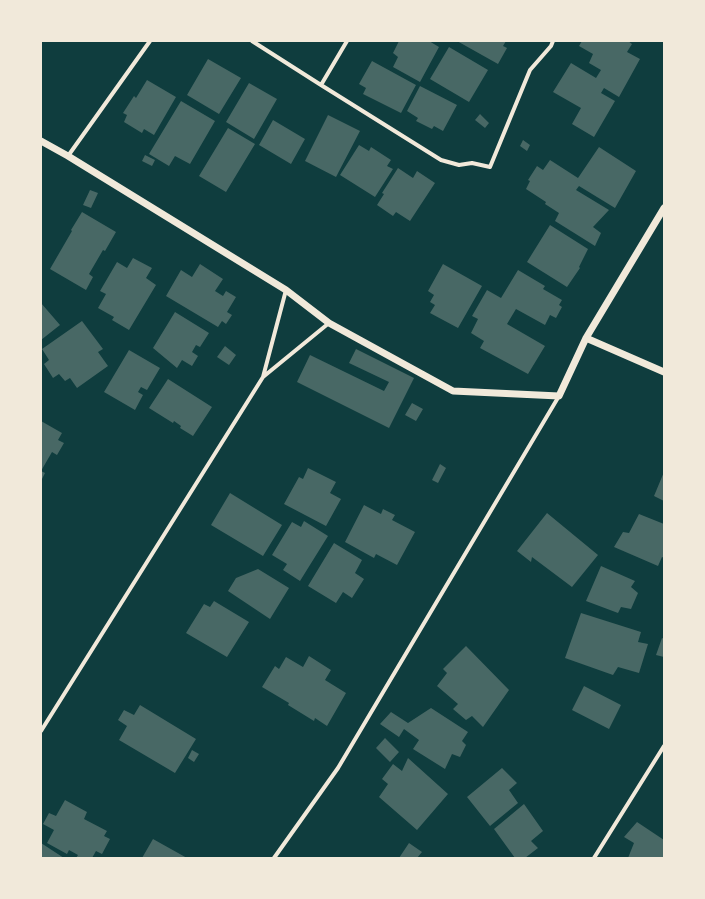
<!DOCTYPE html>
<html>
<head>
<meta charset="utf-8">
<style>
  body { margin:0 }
  #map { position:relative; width:705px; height:899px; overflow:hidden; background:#0f3d3e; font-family:Jost,sans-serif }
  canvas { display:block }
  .frame { position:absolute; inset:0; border:42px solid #f1e9da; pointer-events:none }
</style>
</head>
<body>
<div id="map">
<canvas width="705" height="899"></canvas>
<div class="frame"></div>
</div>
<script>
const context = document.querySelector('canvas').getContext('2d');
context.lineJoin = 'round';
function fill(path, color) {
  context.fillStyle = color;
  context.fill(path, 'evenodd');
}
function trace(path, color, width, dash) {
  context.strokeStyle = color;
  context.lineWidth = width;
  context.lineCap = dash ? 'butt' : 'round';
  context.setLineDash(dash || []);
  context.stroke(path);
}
const building = new Path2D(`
  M 399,41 L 429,41 L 439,47 L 420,82 L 393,67 L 398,57 L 393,53 Z
  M 457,41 L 506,41 L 503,46 L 507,48 L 498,64 Z
  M 582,41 L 628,41 L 632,44 L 627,52 L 640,59 L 619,97 L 604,88 L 601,93 L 615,101 L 594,137 L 572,124 L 581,108 L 553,92 L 571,63 L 596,78 L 601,70 L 589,63 L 593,54 L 579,46 Z
  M 449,47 L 488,70 L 469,102 L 430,79 Z
  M 208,59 L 241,78 L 219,114 L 187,95 Z
  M 372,61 L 416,85 L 401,113 L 363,94 L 366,88 L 359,84 Z
  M 147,80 L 176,97 L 154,135 L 144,129 L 142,133 L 124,122 L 127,115 L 123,113 L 134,96 L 136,98 Z
  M 249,83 L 277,99 L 254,139 L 226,122 Z
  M 420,86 L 457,105 L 443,131 L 434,126 L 432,129 L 416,121 L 418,118 L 407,111 Z
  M 181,101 L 215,121 L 190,164 L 175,156 L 169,166 L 149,154 Z
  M 480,114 L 489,123 L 485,128 L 475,120 Z
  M 328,115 L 360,131 L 336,177 L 305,161 Z
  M 273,120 L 305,139 L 291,164 L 259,145 Z
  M 228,128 L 255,144 L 226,192 L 199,176 Z
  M 523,140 L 530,145 L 527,151 L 520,146 Z
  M 359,145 L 369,151 L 371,147 L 391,160 L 387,166 L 393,169 L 375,197 L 340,175 Z
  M 599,147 L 636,171 L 615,208 L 579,186 L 576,190 L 609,210 L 593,227 L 601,233 L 595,246 L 555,221 L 559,213 L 545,204 L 546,202 L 526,189 L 530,181 L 528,180 L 537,166 L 543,170 L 550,160 L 578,178 Z
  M 145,155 L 155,160 L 152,166 L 142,161 Z
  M 398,168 L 413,178 L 417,171 L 435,183 L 410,221 L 396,212 L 393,216 L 377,205 L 384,194 L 382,193 Z
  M 90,190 L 98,193 L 91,208 L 83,205 Z
  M 82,212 L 116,232 L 105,251 L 103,250 L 89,274 L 93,277 L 86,290 L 50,269 L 72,231 L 71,230 Z
  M 550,225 L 588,249 L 579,267 L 580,268 L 567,287 L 527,262 Z
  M 133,258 L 152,268 L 146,278 L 156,285 L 129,330 L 112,320 L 114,317 L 98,308 L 106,294 L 100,291 L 117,262 L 127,268 Z
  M 200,264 L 223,279 L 215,291 L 223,296 L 226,291 L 236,297 L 227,312 L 232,315 L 226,324 L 222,321 L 218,327 L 166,296 L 181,270 L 192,277 Z
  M 443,264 L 482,286 L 458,328 L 430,313 L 435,305 L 430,302 L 434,295 L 428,291 Z
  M 518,270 L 545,286 L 543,289 L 562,300 L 559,305 L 562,307 L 556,318 L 550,315 L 545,325 L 516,309 L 507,324 L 545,346 L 528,374 L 480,348 L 484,341 L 471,333 L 478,319 L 472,316 L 487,290 L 501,298 Z
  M 41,303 L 60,325 L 41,340 Z
  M 175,312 L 209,333 L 200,347 L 196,345 L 192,352 L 198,356 L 192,366 L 182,360 L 177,368 L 153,348 Z
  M 82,321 L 103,349 L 98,352 L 108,366 L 77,388 L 70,378 L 65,381 L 59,374 L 53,378 L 44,364 L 49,360 L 42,349 Z
  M 225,346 L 236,355 L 229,365 L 217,357 Z
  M 356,349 L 414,378 L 389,428 L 297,382 L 310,355 L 384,391 L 389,382 L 349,363 Z
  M 129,350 L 160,368 L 147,390 L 141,387 L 138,392 L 143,395 L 135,410 L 104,392 Z
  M 168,379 L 212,407 L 193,436 L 180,428 L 181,426 L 174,421 L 173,423 L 149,408 Z
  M 412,403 L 423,409 L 416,421 L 405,415 Z
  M 41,421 L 62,433 L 58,440 L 64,443 L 57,455 L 52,452 L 41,471 L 45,473 L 41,481 Z
  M 440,464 L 446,468 L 438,483 L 432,480 Z
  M 308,468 L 336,482 L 330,493 L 341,499 L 326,526 L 284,504 L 299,477 L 303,479 Z
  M 664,472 L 664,501 L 654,496 Z
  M 230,493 L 282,525 L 263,556 L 211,525 Z
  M 364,505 L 381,514 L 383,509 L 395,515 L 392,520 L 415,532 L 397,565 L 376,554 L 374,558 L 345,542 Z
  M 547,513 L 598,555 L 572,587 L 532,557 L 531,562 L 517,551 Z
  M 639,514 L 664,524 L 664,558 L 662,557 L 658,566 L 614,547 L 623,532 L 629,533 Z
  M 304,521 L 328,536 L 300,581 L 283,570 L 287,564 L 272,555 L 292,522 L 301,527 Z
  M 334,543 L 362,560 L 355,573 L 364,579 L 352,598 L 343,592 L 336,603 L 308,586 Z
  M 601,566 L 635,581 L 631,587 L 638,593 L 631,609 L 621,607 L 618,613 L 586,601 Z
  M 258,569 L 289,588 L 270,619 L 228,591 L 236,578 Z
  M 214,601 L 249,622 L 227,657 L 186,633 L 204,604 L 210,607 Z
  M 581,613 L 641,632 L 638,642 L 648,644 L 639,673 L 618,667 L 613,675 L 565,658 Z
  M 662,638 L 664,639 L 664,657 L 656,655 Z
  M 466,646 L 509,690 L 483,727 L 472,716 L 466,720 L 453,709 L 458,704 L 437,686 L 447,673 L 443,669 Z
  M 309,656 L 331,670 L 325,680 L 346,693 L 327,726 L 315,718 L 314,721 L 288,705 L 289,703 L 262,687 L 275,666 L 279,669 L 286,657 L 303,667 Z
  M 584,686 L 621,705 L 609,729 L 572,710 Z
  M 140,705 L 196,739 L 175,773 L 119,740 L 127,726 L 118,720 L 124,710 L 134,715 Z
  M 431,708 L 468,732 L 462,741 L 466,745 L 460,757 L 452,754 L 445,769 L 413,749 L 419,740 L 404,729 L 399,737 L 380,724 L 391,712 L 408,723 Z
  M 385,738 L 399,752 L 390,762 L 376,748 Z
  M 192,750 L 199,754 L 194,762 L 188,758 Z
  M 408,758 L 448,794 L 417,830 L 379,797 L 388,784 L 382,779 L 393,764 L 402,771 Z
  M 502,768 L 517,783 L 509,790 L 518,803 L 490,826 L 467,797 Z
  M 65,800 L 87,812 L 84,819 L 107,831 L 104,836 L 110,839 L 102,854 L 96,851 L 92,858 L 76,858 L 78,855 L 69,850 L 67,854 L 47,843 L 54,830 L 43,824 L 49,813 L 56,816 Z
  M 524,804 L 543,831 L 531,841 L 538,848 L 525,858 L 515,858 L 494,829 Z
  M 637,822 L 664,840 L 664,858 L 628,858 L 634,843 L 624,837 Z
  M 153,839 L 187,858 L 142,858 Z
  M 41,843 L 64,858 L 41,858 Z
  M 409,843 L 422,852 L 417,858 L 399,858 Z`);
const minor = new Path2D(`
  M 252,41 L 321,85 L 441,160 L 459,165 L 472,163 L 490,167 L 530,70 L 551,46 L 553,41
  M 321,85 L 347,41
  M 68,156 L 150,41
  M 263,377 L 329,323
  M 41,731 L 263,377 L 286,290
  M 274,858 L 338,768 L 559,396
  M 594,858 L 664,746`);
const tertiary = new Path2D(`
  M 41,141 L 68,156 L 286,290 L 329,323 L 453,391 L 559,396 L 586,338 L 664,372
  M 586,338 L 664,208`);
fill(building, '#486865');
trace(minor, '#f1e9da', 4);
trace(tertiary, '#f1e9da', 7);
</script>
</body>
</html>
